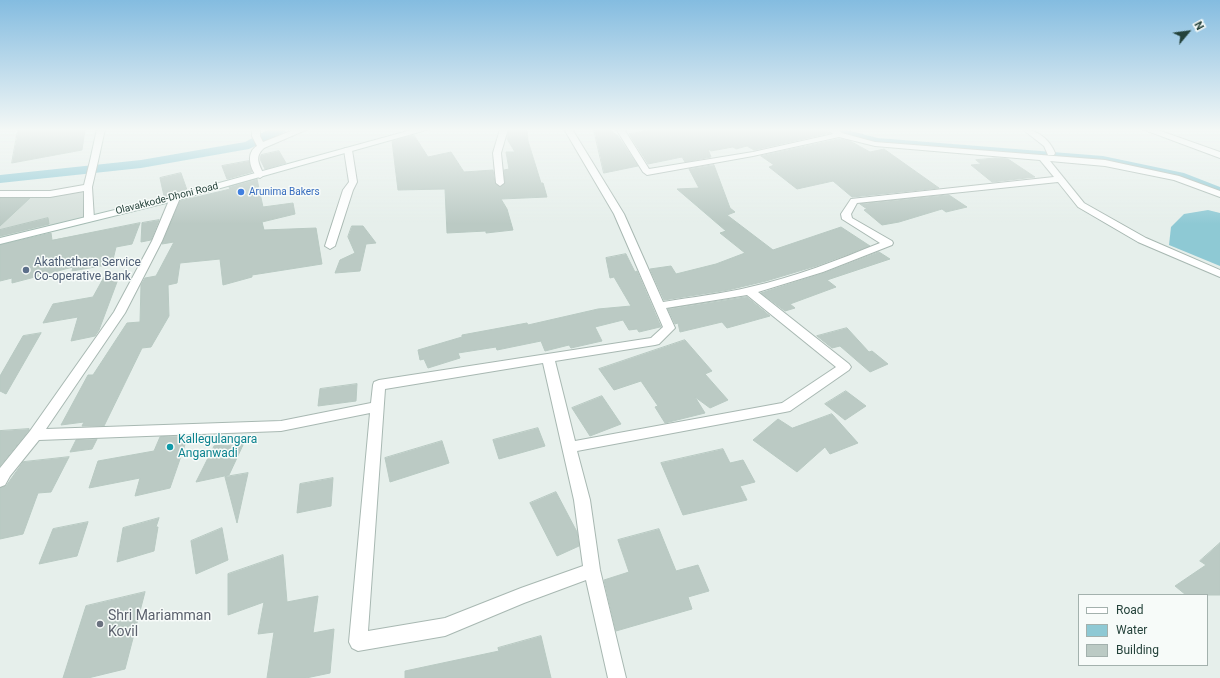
<!DOCTYPE html>
<html>
<head>
<meta charset="utf-8">
<style>
  body { margin:0 }
  #map { position:relative; width:1220px; height:678px; overflow:hidden; background:#e6efeb; font-family:Roboto,sans-serif }
  canvas { display:block }
  .legend { position:absolute; left:1078px; top:594px; width:130px; height:72px; box-sizing:border-box; background:#f7fbf9; border:1px solid #a3b1ad; margin:0; padding:5px 7px; list-style:none; font-size:12px; color:#24423a }
  .legend li { display:flex; align-items:center; gap:8px; height:20px }
  .legend b { width:20px; border:1px solid #a3b1ad }
  .north { position:absolute; left:1168px; top:12px; width:40px; height:40px; -webkit-text-stroke:3px #f7fbf9; paint-order:stroke; rotate:61deg; font-size:11px; font-weight:700; line-height:16px; text-align:center; color:#24423a }
  .north::after { content:''; display:block; margin:auto; width:14px; height:18px; background:#24423a; clip-path:polygon(50% 0,100% 100%,50% 72%,0 100%) }
</style>
</head>
<body>
<div id="map">
<canvas width="1220" height="678"></canvas>
<ul class="legend">
<li><b style="height:5px;background:#fff"></b>Road</li>
<li><b style="height:11px;background:#8ec9d4"></b>Water</li>
<li><b style="height:11px;background:#bbcac4"></b>Building</li>
</ul>
<div class="north">N</div>
</div>
<script>
const context = document.querySelector('canvas').getContext('2d');
context.lineJoin = 'round';
function fill(path, color) {
  context.fillStyle = color;
  context.fill(path, 'evenodd');
}
function trace(path, color, width, dash) {
  context.strokeStyle = color;
  context.lineWidth = width;
  context.lineCap = dash ? 'butt' : 'round';
  context.setLineDash(dash || []);
  context.stroke(path);
}
function drawText(font, color, halo, rows, align = 'center') {
  context.font = font + ' Roboto,sans-serif';
  context.lineWidth = 3;
  context.setLineDash([]);
  context.textBaseline = 'middle';
  context.strokeStyle = halo;
  context.fillStyle = color;
  for (const [text, x, y, turn = 0] of rows) {
    context.save();
    context.translate(x, y);
    context.rotate((+turn || 0) * Math.PI / 180);
    context.textAlign = isNaN(turn) ? turn : align;
    if (halo) context.strokeText(text, 0, 0);
    context.fillText(text, 0, 0);
    context.restore();
  }
}
const built = new Path2D(`
  M 88,187 L 89,219 L 0,241 L 0,194 L 35,194 Z`);
const water = new Path2D(`
  M 1208,210 L 1220,213 L 1220,266 L 1169,245 L 1171,227 L 1184,214 Z`);
const canal = new Path2D(`
  M 269,129 L 286,129 L 285,132 L 249,149 L 141,168 L 0,183 L 0,175 L 141,160 L 245,142 Z
  M 831,129 L 843,129 L 878,138 L 1103,156 L 1184,173 L 1220,187 L 1220,197 L 1175,179 L 1103,164 L 878,146 L 835,137 L 830,131 Z`);
const building = new Path2D(`
  M 18,130 L 85,130 L 82,150 L 12,163 Z
  M 509,130 L 527,130 L 528,141 L 541,183 L 543,183 L 547,197 L 501,199 L 507,209 L 513,230 L 486,233 L 486,231 L 447,233 L 445,189 L 398,190 L 392,141 L 414,135 L 428,157 L 451,152 L 464,172 L 493,170 L 495,183 L 501,187 L 505,183 L 504,170 L 509,169 L 506,152 L 515,152 L 507,139 Z
  M 594,130 L 610,130 L 618,136 L 638,166 L 604,173 Z
  M 653,130 L 826,130 L 830,133 L 754,150 L 747,146 L 736,149 L 733,147 L 711,151 L 708,149 L 711,157 L 685,162 L 682,157 L 648,164 L 629,134 Z
  M 839,139 L 850,141 L 870,152 L 884,149 L 939,188 L 852,197 L 833,181 L 797,189 L 769,167 L 774,165 L 761,156 Z
  M 279,151 L 286,163 L 265,169 L 260,159 L 261,155 Z
  M 996,158 L 1008,159 L 1035,177 L 992,182 L 971,165 L 981,164 L 976,160 Z
  M 249,161 L 252,172 L 227,179 L 222,166 Z
  M 714,165 L 730,208 L 735,212 L 727,215 L 773,250 L 841,227 L 870,246 L 816,266 L 766,281 L 728,290 L 664,300 L 650,269 L 671,266 L 676,274 L 716,264 L 745,253 L 720,233 L 726,231 L 677,189 L 699,188 L 689,169 Z
  M 181,173 L 187,190 L 164,196 L 160,178 Z
  M 257,179 L 263,207 L 293,203 L 295,214 L 262,222 L 264,230 L 316,228 L 322,264 L 252,275 L 252,277 L 223,285 L 220,259 L 180,263 L 177,283 L 168,285 L 169,316 L 151,347 L 142,348 L 104,426 L 82,426 L 84,422 L 61,425 L 88,375 L 93,375 L 127,323 L 140,322 L 141,285 L 145,278 L 156,276 L 174,242 L 162,244 L 180,201 L 222,191 L 230,189 L 229,187 Z
  M 949,195 L 967,207 L 946,212 L 942,209 L 899,222 L 882,225 L 864,210 L 867,209 L 860,204 Z
  M 0,198 L 30,198 L 0,226 Z
  M 48,218 L 49,224 L 0,236 L 0,230 Z
  M 159,220 L 151,240 L 141,242 L 142,223 Z
  M 140,223 L 132,244 L 116,247 L 112,264 L 72,271 L 73,267 L 12,283 L 12,278 L 0,281 L 0,245 L 51,233 L 52,240 Z
  M 352,226 L 363,226 L 376,243 L 366,244 L 360,271 L 335,273 L 340,260 L 355,253 L 348,237 Z
  M 879,252 L 890,259 L 827,280 L 836,287 L 790,304 L 795,308 L 785,311 L 761,293 L 824,273 Z
  M 626,254 L 635,272 L 637,271 L 661,327 L 660,327 L 639,332 L 637,329 L 629,330 L 623,320 L 595,327 L 602,341 L 571,348 L 569,345 L 545,351 L 541,341 L 497,350 L 496,347 L 458,353 L 460,358 L 428,368 L 424,359 L 420,360 L 418,350 L 462,337 L 462,335 L 527,323 L 528,325 L 598,309 L 631,306 L 614,277 L 610,278 L 606,258 Z
  M 120,274 L 99,330 L 95,336 L 71,341 L 78,317 L 43,323 L 53,304 L 93,297 L 104,277 Z
  M 747,297 L 770,316 L 727,328 L 722,322 L 680,332 L 678,323 L 675,324 L 668,309 Z
  M 847,328 L 869,352 L 872,351 L 888,364 L 870,372 L 840,346 L 832,348 L 817,336 Z
  M 41,333 L 6,394 L 0,391 L 0,376 L 23,336 Z
  M 685,340 L 712,371 L 705,374 L 728,400 L 710,408 L 695,397 L 705,413 L 665,423 L 655,407 L 658,406 L 641,381 L 614,390 L 599,369 Z
  M 357,384 L 356,401 L 318,406 L 320,389 Z
  M 846,391 L 866,406 L 845,420 L 825,404 Z
  M 602,396 L 621,424 L 590,436 L 572,408 Z
  M 832,414 L 858,443 L 830,454 L 825,447 L 797,472 L 753,440 L 778,419 L 792,428 Z
  M 538,428 L 545,446 L 499,459 L 493,440 Z
  M 29,429 L 29,430 L 0,466 L 0,431 Z
  M 188,436 L 170,488 L 135,496 L 140,478 L 89,488 L 98,461 L 154,451 L 160,437 Z
  M 97,439 L 92,449 L 70,452 L 76,440 Z
  M 442,441 L 449,463 L 390,482 L 385,458 Z
  M 243,445 L 229,475 L 196,482 L 214,446 Z
  M 723,449 L 730,463 L 743,460 L 755,482 L 740,486 L 747,500 L 683,515 L 661,463 Z
  M 69,457 L 51,492 L 38,493 L 23,534 L 0,539 L 0,488 L 6,486 L 23,462 Z
  M 248,473 L 237,523 L 225,477 Z
  M 333,478 L 331,506 L 297,513 L 300,484 Z
  M 556,492 L 577,532 L 579,546 L 557,556 L 530,503 Z
  M 159,518 L 156,527 L 158,527 L 154,551 L 117,562 L 123,528 Z
  M 88,522 L 77,556 L 39,564 L 53,529 Z
  M 222,528 L 228,560 L 196,574 L 191,541 Z
  M 659,529 L 676,571 L 698,565 L 709,591 L 688,597 L 692,609 L 616,631 L 604,580 L 629,572 L 618,540 Z
  M 1220,543 L 1220,595 L 1186,595 L 1175,586 L 1206,565 L 1200,561 Z
  M 283,555 L 287,602 L 318,596 L 313,633 L 334,629 L 330,673 L 306,678 L 267,678 L 274,632 L 258,634 L 264,602 L 228,615 L 228,574 Z
  M 145,592 L 125,669 L 88,678 L 63,678 L 86,606 Z
  M 541,636 L 551,678 L 405,678 L 405,671 L 499,651 L 498,648 Z`);
const street = new Path2D(`
  M 252,129 L 260,129 L 260,136 L 263,142 L 296,129 L 308,129 L 264,148 C 254,157 259,164 264,175 L 260,178 C 252,175 247,158 252,151 C 252,150 256,146 257,146 L 252,136 Z
  M 500,129 L 508,129 L 501,153 L 504,183 L 500,186 L 496,183 L 493,153 Z
  M 564,129 L 572,129 L 624,214 L 663,302 C 692,297 722,294 750,287 C 795,277 838,260 880,243 L 842,219 L 841,214 L 851,199 L 1054,177 L 1040,160 L 875,146 L 839,137 L 753,156 L 647,175 L 643,172 L 616,129 L 624,129 L 649,169 L 753,152 L 833,134 L 827,129 L 837,129 L 842,133 L 875,142 L 1105,160 L 1179,176 L 1220,191 L 1220,197 L 1174,180 L 1105,166 L 1050,161 L 1084,203 L 1146,238 L 1220,270 L 1220,277 L 1138,242 L 1078,207 L 1058,182 L 857,203 L 851,214 L 852,218 L 892,241 L 893,243 L 892,245 L 823,272 L 758,292 L 849,364 L 851,367 L 849,370 L 790,411 L 785,412 L 577,451 L 590,500 L 600,570 L 626,678 L 608,678 L 586,580 L 524,603 L 445,636 L 358,651 L 352,648 L 349,642 L 370,413 L 281,431 L 39,440 L 10,476 L 5,485 L 0,487 L 0,468 L 30,431 L 114,312 L 152,241 L 170,198 L 175,195 L 180,198 L 162,241 L 125,313 L 46,429 L 281,421 L 371,403 L 373,385 L 374,382 L 379,380 L 651,338 L 663,327 L 614,214 ZM 747,295 L 836,367 L 782,403 L 575,441 L 555,361 L 655,345 L 659,344 L 675,328 L 666,308 ZM 543,363 L 574,500 L 583,566 L 521,588 L 445,618 L 368,631 L 385,389 Z
  M 1022,129 C 1037,129 1050,140 1055,153 L 1054,155 L 1048,155 L 1044,146 Z
  M 1142,129 L 1155,129 L 1220,152 L 1220,158 Z
  M 345,148 L 348,148 L 352,150 L 357,182 L 353,190 L 335,246 L 330,249 L 325,246 L 343,190 L 349,182 L 344,150 Z
  M 94,158 L 98,161 L 92,187 L 94,219 L 92,221 L 86,221 L 84,219 L 84,191 L 50,197 L 0,197 L 0,191 L 50,191 L 84,185 L 90,161 Z`);
const secondary = new Path2D(`
  M 97,129 L 105,129 L 98,161 L 94,164 L 90,161 Z
  M 415,129 L 430,129 L 178,200 L 0,244 L 0,238 L 172,196 Z`);
const markers = [
  [241,192,4,"#3f7fe0"],
  [26,270,4,"#5c6f8a"],
  [170,447,4,"#0f9aa8"],
  [100,624,4,"#6b7280"]
];
const farShopnames = [
  ["Arunima Bakers",249,192]
];
const farStreetnames = [
  ["Olavakkode-Dhoni Road",167,199,-14]
];
const serviceNames = [
  ["Akathethara Service",34,263],
  ["Co-operative Bank",34,277]
];
const cultureNames = [
  ["Kallegulangara",178,440],
  ["Anganwadi",178,454]
];
const nearWorshipnames = [
  ["Shri Mariamman",108,616],
  ["Kovil",108,632]
];
fill(built, '#d4dfda');
fill(water, '#8ec9d4');
fill(canal, '#8ec9d4');
fill(building, '#bbcac4');
trace(building, '#b8c9c2', 1);
trace(street, '#a8b8b2', 2);
trace(secondary, '#a4bbb3', 2);
fill(street, '#fff');
fill(secondary, '#fff');
const sky = context.createLinearGradient(0, 0, 0, 224);
sky.addColorStop(0, '#84bce0');
sky.addColorStop(0.58, '#f4f8f6');
sky.addColorStop(1, '#f4f8f600');
context.fillStyle = sky;
context.fillRect(0, 0, 1220, 224);
for (const [x, y, r, color] of markers) {
  const dot = new Path2D();
  dot.arc(x, y, r, 0, 2 * Math.PI);
  context.fillStyle = color;
  context.fill(dot);
  trace(dot, '#f7fbf9', 1.5);
}
drawText('10px', '#366cbe', '#f7fbf9', farShopnames, 'left');
drawText('10px', '#24423a', '#f7fbf9', farStreetnames);
drawText('12px', '#4e5e75', '#f7fbf9', serviceNames, 'left');
drawText('12px', '#0d838f', '#f7fbf9', cultureNames, 'left');
drawText('14px', '#5b616d', '#f7fbf9', nearWorshipnames, 'left');
</script>
</body>
</html>
